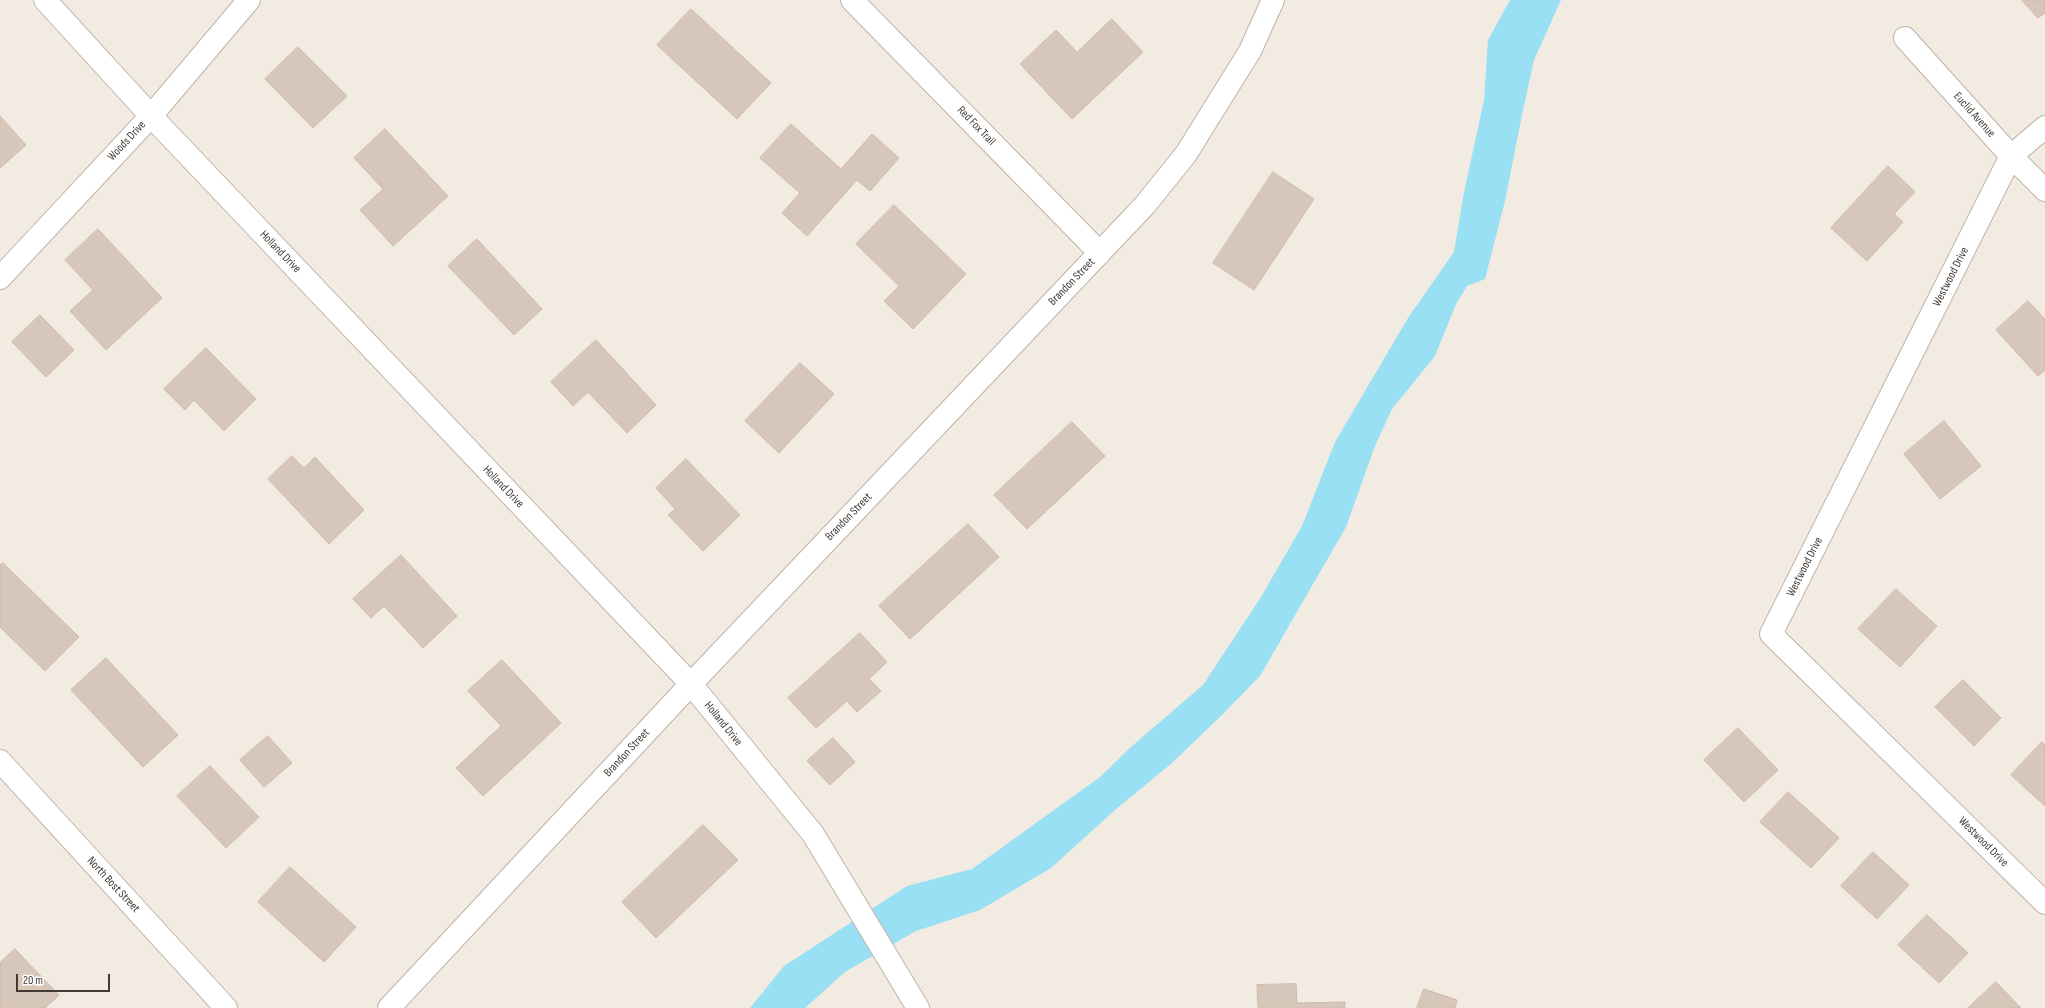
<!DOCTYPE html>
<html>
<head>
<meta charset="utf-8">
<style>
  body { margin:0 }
  #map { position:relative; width:2045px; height:1008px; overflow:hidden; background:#f2ebe2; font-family:"Sofia Sans Condensed",sans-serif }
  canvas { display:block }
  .scale { position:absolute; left:16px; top:974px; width:94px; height:18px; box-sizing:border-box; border:2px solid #443a33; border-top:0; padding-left:5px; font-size:12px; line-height:14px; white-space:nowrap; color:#443a33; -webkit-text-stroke:3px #fff; paint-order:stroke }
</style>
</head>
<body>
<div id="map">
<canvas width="2045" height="1008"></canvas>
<div class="scale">20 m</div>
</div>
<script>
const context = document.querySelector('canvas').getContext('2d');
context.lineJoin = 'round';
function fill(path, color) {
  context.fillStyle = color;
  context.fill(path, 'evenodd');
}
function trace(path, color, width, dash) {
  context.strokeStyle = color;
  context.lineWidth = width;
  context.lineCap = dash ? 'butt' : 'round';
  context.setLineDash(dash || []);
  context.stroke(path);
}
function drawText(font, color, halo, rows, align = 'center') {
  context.font = font + ' "Sofia Sans Condensed",sans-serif';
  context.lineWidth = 4;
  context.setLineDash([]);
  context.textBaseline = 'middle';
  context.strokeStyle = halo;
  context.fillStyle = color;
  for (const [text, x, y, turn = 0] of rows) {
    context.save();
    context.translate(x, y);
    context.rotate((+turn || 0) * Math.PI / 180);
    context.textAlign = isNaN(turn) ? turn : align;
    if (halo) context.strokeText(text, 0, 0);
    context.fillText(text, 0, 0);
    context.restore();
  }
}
const water = new Path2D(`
  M 1510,0 L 1561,0 L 1534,60 L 1522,115 L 1505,201 L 1485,279 L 1467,286 L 1456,304 L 1435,356 L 1392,409 L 1375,446 L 1346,527 L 1260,676 L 1223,714 L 1172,763 L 1115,810 L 1051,868 L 980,910 L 916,931 L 845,972 L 805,1008 L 750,1008 L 784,966 L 907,886 L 972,869 L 1100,777 L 1132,746 L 1203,685 L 1261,597 L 1302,526 L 1335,442 L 1408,318 L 1454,252 L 1463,197 L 1484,100 L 1488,40 Z`);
const building = new Path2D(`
  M 2022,0 L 2045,0 L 2045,13 L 2038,18 Z
  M 691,9 L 771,83 L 737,119 L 657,45 Z
  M 1112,19 L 1143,52 L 1072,119 L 1020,64 L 1056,30 L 1077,52 Z
  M 298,47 L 347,96 L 313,128 L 265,79 Z
  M 0,116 L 26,145 L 0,168 Z
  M 791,124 L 841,169 L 872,134 L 899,158 L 870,191 L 857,180 L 807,236 L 782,213 L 800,193 L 760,158 Z
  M 385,129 L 448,196 L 393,246 L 360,210 L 383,189 L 354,158 Z
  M 1888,166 L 1915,192 L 1894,214 L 1903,222 L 1867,261 L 1831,228 Z
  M 1273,172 L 1314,199 L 1254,290 L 1213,263 Z
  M 894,205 L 966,274 L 913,329 L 884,301 L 899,286 L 856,244 Z
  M 98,229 L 162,298 L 106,350 L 70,311 L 93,290 L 65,260 Z
  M 477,239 L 542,309 L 514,335 L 448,266 Z
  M 2028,301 L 2045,319 L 2045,370 L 2038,376 L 1996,330 Z
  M 40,315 L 74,350 L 46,377 L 12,342 Z
  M 596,340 L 656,405 L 627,433 L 588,392 L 573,406 L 551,382 Z
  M 206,348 L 256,399 L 224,431 L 194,400 L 185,410 L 164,389 Z
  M 800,363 L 834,394 L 779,453 L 745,421 Z
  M 1944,421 L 1981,466 L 1940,499 L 1904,454 Z
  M 1072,422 L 1105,456 L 1027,529 L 994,495 Z
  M 292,456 L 304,468 L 315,457 L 364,510 L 329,544 L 268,479 Z
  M 686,459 L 740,515 L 703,551 L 668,515 L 675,509 L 656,488 Z
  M 968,524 L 999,557 L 910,639 L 879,606 Z
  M 401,555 L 457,616 L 423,648 L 384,606 L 371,618 L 353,599 Z
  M 3,563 L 79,637 L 45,671 L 0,627 L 0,565 Z
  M 1896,589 L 1937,626 L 1900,667 L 1858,629 Z
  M 860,633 L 887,662 L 869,679 L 881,691 L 857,712 L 847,701 L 816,728 L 788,698 Z
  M 106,658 L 178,735 L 143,767 L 71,690 Z
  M 502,660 L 561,723 L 483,796 L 456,768 L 501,726 L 468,691 Z
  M 1963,680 L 2001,718 L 1974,746 L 1935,707 Z
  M 1738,728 L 1778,770 L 1744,802 L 1704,760 Z
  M 268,736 L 292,763 L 264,787 L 240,760 Z
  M 833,738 L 855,762 L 830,785 L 807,761 Z
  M 2042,742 L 2045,745 L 2045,806 L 2011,775 Z
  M 210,766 L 259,817 L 226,848 L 177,796 Z
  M 1788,792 L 1839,838 L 1811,868 L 1760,822 Z
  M 703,825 L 738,860 L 656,938 L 622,902 Z
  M 1873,852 L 1909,885 L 1877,919 L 1841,886 Z
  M 290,867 L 356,927 L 324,962 L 258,902 Z
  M 1927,915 L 1968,953 L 1939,983 L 1898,945 Z
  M 15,949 L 59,995 L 45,1008 L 0,1008 L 0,963 Z
  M 1996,982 L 2021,1008 L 1968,1008 Z
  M 1296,984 L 1297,1003 L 1345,1002 L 1345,1008 L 1258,1008 L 1257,985 Z
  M 1424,989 L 1457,1000 L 1455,1008 L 1417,1008 Z`);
const minor = new Path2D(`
  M 45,0 L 151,116 L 691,684 L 813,834 L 918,1008
  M 852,0 L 1100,253
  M 1905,38 L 2011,156 L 2045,190
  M 2045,127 L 2011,156 L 1771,634 L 2045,903
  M 0,761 L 226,1008
  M 389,1008 L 691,684 L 1145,205 L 1186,154 L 1250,51 L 1273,0`);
const tertiary = new Path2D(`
  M 0,278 L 151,116 L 249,0`);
const streetNames = [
  ["Euclid Avenue",1974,115,48],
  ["Red Fox Trail",976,126,46],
  ["Woods Drive",127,141,-47],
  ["Holland Drive",280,252,46],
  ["Westwood Drive",1951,277,-63],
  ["Brandon Street",1072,282,-46],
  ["Holland Drive",503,487,46],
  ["Brandon Street",849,517,-46],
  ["Westwood Drive",1805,567,-63],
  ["Holland Drive",723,724,51],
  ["Brandon Street",627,753,-47],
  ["Westwood Drive",1983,842,45],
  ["North Bost Street",113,885,47]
];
fill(water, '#9ae0f4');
fill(building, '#d7c7ba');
trace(building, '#cfbaaa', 1);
trace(minor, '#c1b3a8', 24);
trace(tertiary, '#c1b3a8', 24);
trace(minor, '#fff', 22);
trace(tertiary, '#fff', 22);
drawText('12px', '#443a33', '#fff', streetNames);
</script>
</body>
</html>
